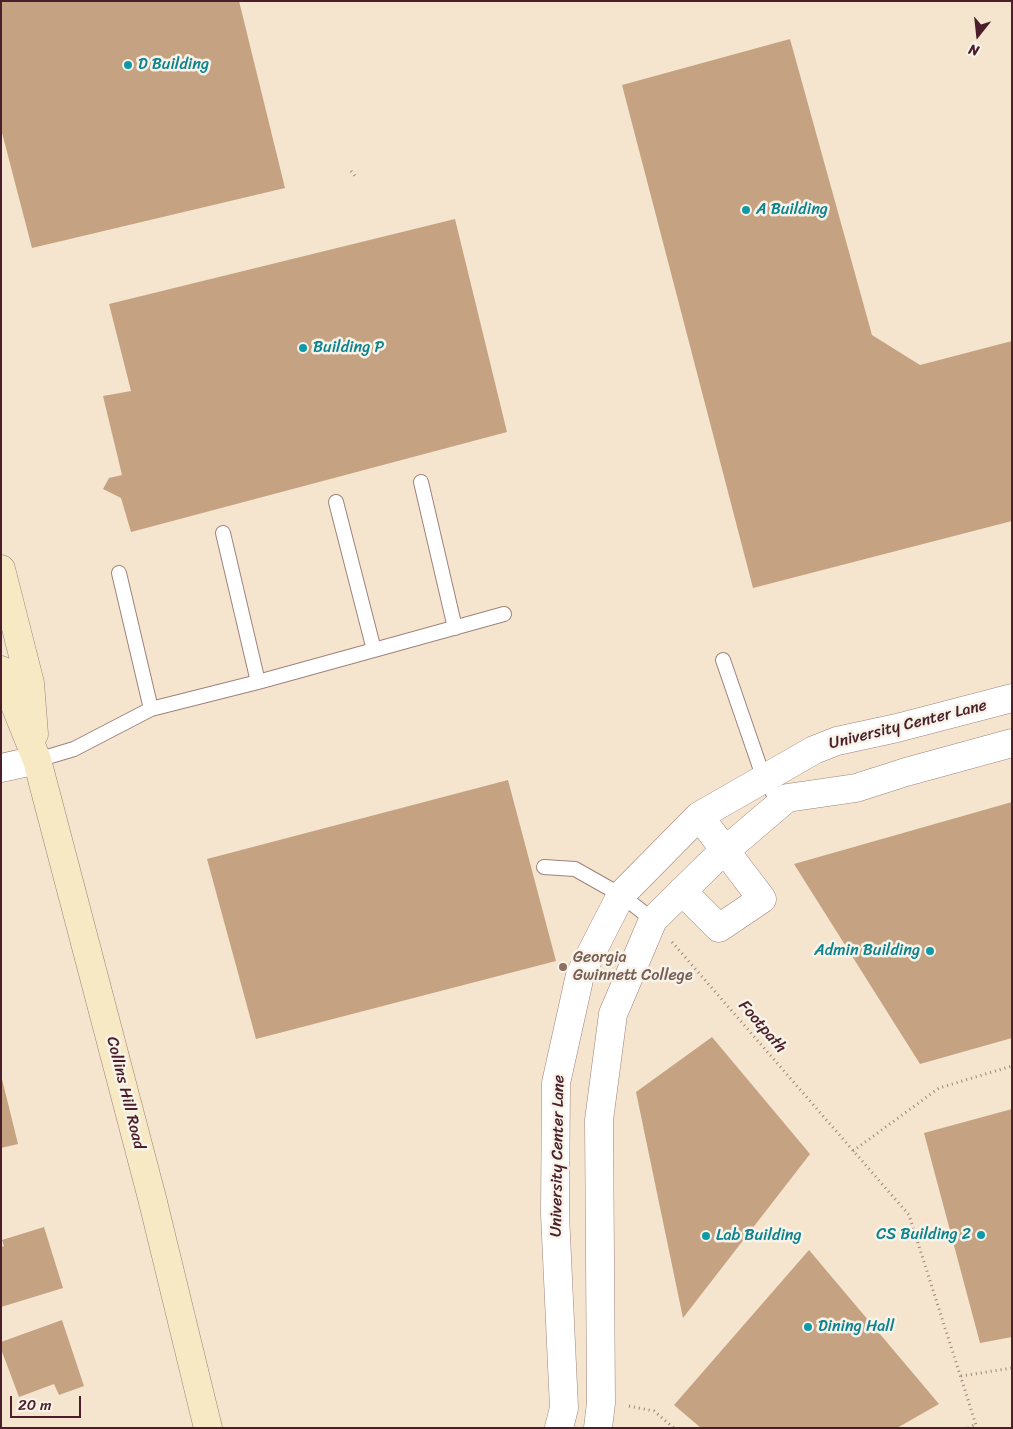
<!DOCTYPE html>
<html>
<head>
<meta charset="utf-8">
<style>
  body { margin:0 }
  #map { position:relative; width:1013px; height:1429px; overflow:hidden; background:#f5e5ce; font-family:Sriracha,sans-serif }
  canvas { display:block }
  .frame { position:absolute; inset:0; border:2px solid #4a1f2b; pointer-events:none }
  .north { position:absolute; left:953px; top:10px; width:50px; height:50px; -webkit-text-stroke:4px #f7f3e8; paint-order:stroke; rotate:196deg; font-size:14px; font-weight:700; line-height:20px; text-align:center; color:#4a1f2b }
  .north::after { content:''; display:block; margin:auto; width:18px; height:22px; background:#4a1f2b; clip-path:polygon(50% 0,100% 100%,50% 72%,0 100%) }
  .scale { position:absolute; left:10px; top:1396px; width:71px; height:22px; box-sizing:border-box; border:2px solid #4a1f2b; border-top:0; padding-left:6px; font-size:15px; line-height:18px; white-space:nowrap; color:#4a1f2b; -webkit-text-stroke:4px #f7f3e8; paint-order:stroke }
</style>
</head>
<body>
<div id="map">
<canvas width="1013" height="1429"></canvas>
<div class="frame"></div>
<div class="north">N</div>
<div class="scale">20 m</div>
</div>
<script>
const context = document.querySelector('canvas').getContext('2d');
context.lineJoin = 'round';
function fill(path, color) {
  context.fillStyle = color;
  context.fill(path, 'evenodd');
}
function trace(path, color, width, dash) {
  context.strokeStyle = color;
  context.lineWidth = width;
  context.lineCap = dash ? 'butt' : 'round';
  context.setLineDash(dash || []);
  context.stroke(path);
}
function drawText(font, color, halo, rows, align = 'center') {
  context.font = font + ' Sriracha,sans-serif';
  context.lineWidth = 5;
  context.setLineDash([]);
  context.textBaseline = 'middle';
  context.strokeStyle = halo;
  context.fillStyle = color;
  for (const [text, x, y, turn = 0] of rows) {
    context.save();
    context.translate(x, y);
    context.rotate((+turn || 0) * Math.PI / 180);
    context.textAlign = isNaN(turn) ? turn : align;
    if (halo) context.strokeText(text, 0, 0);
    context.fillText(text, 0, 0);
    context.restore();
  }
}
const building = new Path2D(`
  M 1,1 L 239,1 L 285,188 L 32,248 L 1,129 Z
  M 790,39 L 872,335 L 920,365 L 1012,341 L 1012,521 L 753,588 L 622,85 Z
  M 455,219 L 507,432 L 131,532 L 121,498 L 103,489 L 109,478 L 122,475 L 103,396 L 131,391 L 109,304 Z
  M 508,780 L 556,961 L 256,1039 L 207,859 Z
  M 1012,802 L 1012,1038 L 920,1064 L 794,864 Z
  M 712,1037 L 810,1154 L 683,1318 L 636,1092 Z
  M 1,1075 L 18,1144 L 1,1148 Z
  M 1012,1109 L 1012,1337 L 980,1343 L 924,1133 Z
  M 44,1227 L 63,1288 L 1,1307 L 1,1247 L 4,1246 L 2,1240 Z
  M 809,1250 L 939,1404 L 897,1428 L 701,1428 L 674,1405 Z
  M 62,1320 L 84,1386 L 59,1395 L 54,1384 L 19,1397 L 1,1349 L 1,1342 Z`);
const path = new Path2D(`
  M 351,171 L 355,176
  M 672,942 L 909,1215 L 977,1428
  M 853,1151 L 939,1088 L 1012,1066
  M 961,1376 L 1012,1368
  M 629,1406 L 654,1411 L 674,1428
  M 968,1428 L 976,1424`);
const lane = new Path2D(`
  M 421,482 L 455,628
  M 374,650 L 504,614
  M 723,660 L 764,779 L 780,804
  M 258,682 L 374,650 L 336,502
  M 151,709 L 258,682 L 223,533
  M 37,760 L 74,749 L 151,709 L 119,573
  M 544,867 L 575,869 L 621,895 L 653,920`);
const street = new Path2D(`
  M 1,768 L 37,760
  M 682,891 L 719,928 L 762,899 L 699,816
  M 559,1428 L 564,1408 L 555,1214 L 556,1083 L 580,975 L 621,895 L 699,816 L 814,750 L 837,741 L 897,728 L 1012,698
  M 598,1428 L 601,1403 L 599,1120 L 613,1014 L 653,920 L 713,861 L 787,798 L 856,788 L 906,772 L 1012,743`);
const secondary = new Path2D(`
  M 1,569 L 30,683 L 34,734
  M 1,670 L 37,760 L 152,1198 L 208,1428`);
const markers = [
  [128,65,5,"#0f9aa8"],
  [746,210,5,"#0f9aa8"],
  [303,348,5,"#0f9aa8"],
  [930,951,5,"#0f9aa8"],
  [563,967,5,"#8d6e63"],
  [981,1235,5,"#0f9aa8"],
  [706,1236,5,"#0f9aa8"],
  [808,1327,5,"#0f9aa8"]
];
const cultureNames = [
  ["D Building",138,65],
  ["A Building",756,210],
  ["Building P",313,348],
  ["Admin Building",920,951,"right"],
  ["CS Building 2",971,1235,"right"],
  ["Lab Building",716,1236],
  ["Dining Hall",818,1327]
];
const streetNames = [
  ["University Center Lane",908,725,-14],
  ["Footpath",762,1027,49],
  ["Collins Hill Road",125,1093,76],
  ["University Center Lane",558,1156,-89]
];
const educationNames = [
  ["Georgia",573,958],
  ["Gwinnett College",573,976]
];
fill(building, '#c5a382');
trace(lane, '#a0827c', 16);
trace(street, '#a0827c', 29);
trace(secondary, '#a0827c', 29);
trace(path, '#a0827c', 3, [1, 4]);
trace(lane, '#fff', 14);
trace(street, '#fff', 28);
trace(secondary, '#f7e9c3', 28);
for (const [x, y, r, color] of markers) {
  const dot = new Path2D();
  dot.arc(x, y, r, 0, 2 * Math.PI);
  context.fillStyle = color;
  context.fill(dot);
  trace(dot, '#f7f3e8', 2);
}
drawText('16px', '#0d838f', '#f7f3e8', cultureNames, 'left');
drawText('16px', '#4a1f2b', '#f7f3e8', streetNames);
drawText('16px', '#785e54', '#f7f3e8', educationNames, 'left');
</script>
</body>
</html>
